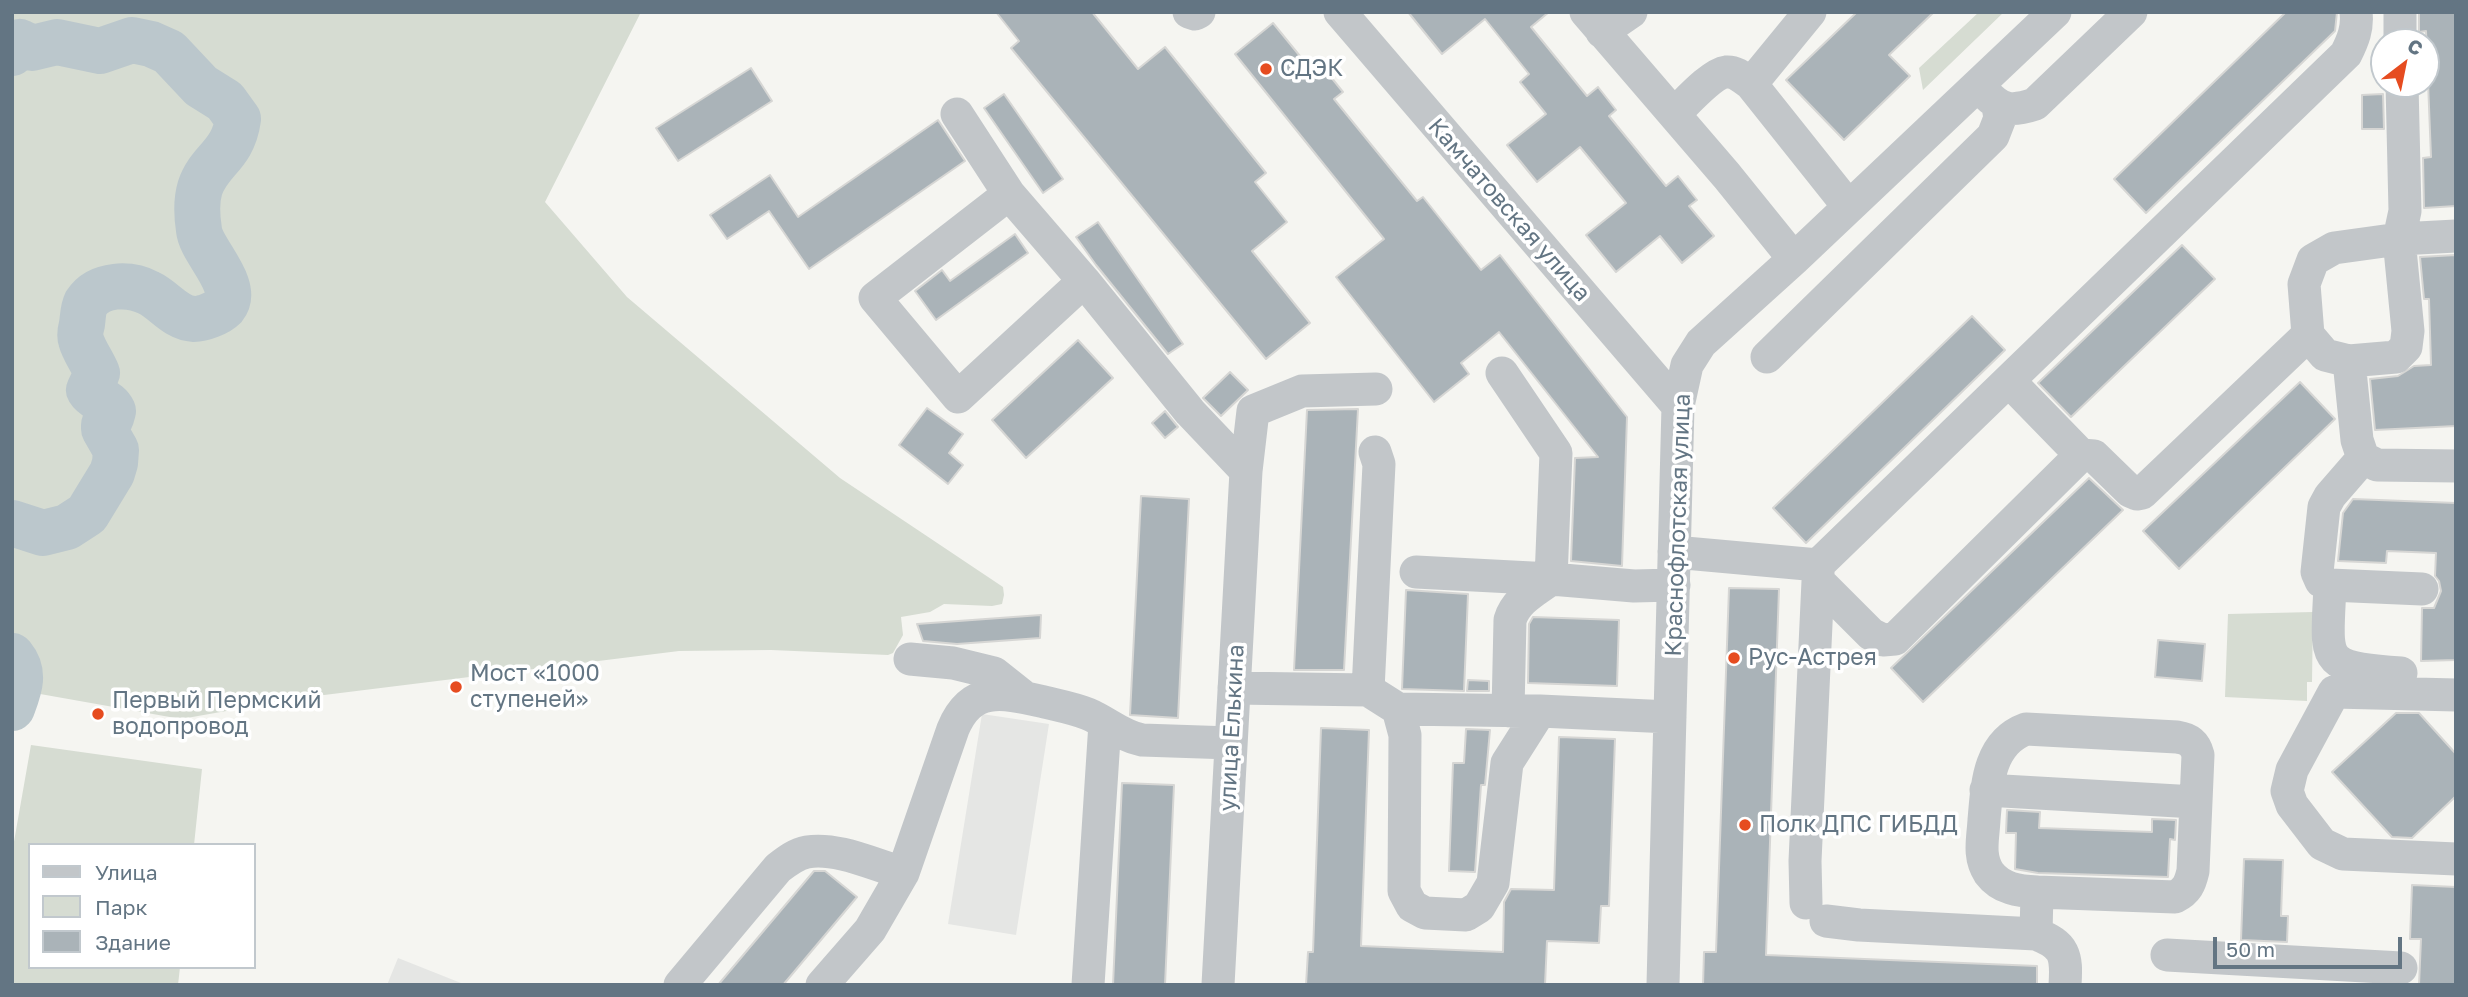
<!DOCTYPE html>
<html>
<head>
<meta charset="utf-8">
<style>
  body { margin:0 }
  #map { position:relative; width:2468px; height:997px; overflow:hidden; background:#f5f5f1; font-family:"Golos Text",sans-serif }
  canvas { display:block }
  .frame { position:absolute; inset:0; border:14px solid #637583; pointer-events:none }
  .legend { position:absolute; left:28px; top:843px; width:228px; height:126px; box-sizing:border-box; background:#fff; border:2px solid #c1c8cd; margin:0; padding:9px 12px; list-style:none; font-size:21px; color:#637583 }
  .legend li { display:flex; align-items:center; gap:14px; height:35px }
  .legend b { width:35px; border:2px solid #c1c8cd }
  .north { position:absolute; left:2370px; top:28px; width:70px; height:70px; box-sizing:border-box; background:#fff; border:2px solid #c1c8cd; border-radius:50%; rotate:32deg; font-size:19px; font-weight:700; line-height:28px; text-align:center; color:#637583 }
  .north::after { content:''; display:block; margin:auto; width:24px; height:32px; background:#e64c20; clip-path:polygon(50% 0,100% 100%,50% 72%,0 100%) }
  .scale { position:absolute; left:2213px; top:937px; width:189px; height:32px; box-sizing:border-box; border:4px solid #637583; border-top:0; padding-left:9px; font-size:21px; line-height:24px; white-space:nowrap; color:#637583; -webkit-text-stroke:5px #fff; paint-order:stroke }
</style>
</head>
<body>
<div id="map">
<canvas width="2468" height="997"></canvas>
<div class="frame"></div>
<ul class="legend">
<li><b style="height:9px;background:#c2c6c9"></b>Улица</li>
<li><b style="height:19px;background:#d6dcd2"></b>Парк</li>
<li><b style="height:19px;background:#aab3b8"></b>Здание</li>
</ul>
<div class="north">С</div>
<div class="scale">50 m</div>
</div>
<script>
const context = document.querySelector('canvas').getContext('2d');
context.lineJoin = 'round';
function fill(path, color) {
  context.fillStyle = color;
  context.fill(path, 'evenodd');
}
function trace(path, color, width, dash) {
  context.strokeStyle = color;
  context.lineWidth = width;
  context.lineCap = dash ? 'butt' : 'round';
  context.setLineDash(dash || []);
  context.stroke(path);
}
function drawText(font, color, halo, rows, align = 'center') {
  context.font = font + ' "Golos Text",sans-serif';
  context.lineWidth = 7;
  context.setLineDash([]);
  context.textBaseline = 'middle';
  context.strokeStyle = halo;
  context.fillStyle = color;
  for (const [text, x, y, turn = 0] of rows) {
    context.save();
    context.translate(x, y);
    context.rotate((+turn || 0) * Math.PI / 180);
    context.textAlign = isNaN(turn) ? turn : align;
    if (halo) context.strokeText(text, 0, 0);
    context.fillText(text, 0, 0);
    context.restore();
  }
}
const built = new Path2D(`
  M 982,714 L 1049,724 L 1016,935 L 948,924 Z
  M 398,958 L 466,985 L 387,985 Z`);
const green = new Path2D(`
  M 12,12 L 641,12 L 545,202 L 627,297 L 840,478 L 1003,587 L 1004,595 L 1002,604 L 992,606 L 944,604 L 930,612 L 901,617 L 903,635 L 893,653 L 888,655 L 771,650 L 679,651 L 300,698 L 181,719 L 12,689 Z
  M 1979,12 L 2004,12 L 1923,90 L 1919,68 Z
  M 2313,612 L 2312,682 L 2307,682 L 2307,701 L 2225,697 L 2228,614 Z
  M 31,745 L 202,769 L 194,845 L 30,845 L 30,967 L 180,967 L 178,985 L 12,985 L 12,853 Z`);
const river = new Path2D(`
  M 12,53 L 14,45 L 20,42 L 32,48 L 57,42 L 100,51 L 132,40 L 151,44 L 169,52 L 201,86 L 225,101 L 238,119 C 233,156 209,160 200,188 C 196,201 197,217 199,230 C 201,251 241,286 224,307 C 218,313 203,319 194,319 C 175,318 164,300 149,293 C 130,283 99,283 86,303 C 83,309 83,317 82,324 C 81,328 79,335 81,340 C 84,351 92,361 97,373 L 89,390 C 95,400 108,400 113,411 L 111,418 L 104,425 L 104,429 L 116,450 L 115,463 L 112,473 L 87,514 L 67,527 L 43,533 L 12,523
  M 12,656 C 26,673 19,689 12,708`);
const building = new Path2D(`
  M 996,12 L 1092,12 L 1138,69 L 1165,47 L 1266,173 L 1255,182 L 1287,222 L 1252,251 L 1310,323 L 1266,359 L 1011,48 L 1019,41 Z
  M 1408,12 L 1549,12 L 1531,27 L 1587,96 L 1598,87 L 1616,110 L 1609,116 L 1666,186 L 1678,176 L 1697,200 L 1689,206 L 1714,236 L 1682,263 L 1660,236 L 1616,272 L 1586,235 L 1626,203 L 1580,147 L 1537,182 L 1507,145 L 1546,114 L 1520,82 L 1529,74 L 1485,19 L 1442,54 Z
  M 1857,12 L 1934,12 L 1889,55 L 1910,76 L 1844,140 L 1786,80 Z
  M 2286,12 L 2337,12 L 2335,31 L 2146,213 L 2114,179 Z
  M 2419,12 L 2456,12 L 2456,206 L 2424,208 L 2423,158 L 2431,157 L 2426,31 L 2419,32 Z
  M 1273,23 L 1317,77 L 1326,71 L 1343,92 L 1334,99 L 1417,201 L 1423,197 L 1481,270 L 1500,255 L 1627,417 L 1622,566 L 1571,561 L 1575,458 L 1598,457 L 1499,332 L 1461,363 L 1469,374 L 1434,402 L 1336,277 L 1384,239 L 1235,54 Z
  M 751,68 L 772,101 L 678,161 L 656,128 Z
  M 1004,94 L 1063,179 L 1043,193 L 984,108 Z
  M 2383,94 L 2384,129 L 2362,129 L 2362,95 Z
  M 938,120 L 965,161 L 809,269 L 769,211 L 727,239 L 710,215 L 770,175 L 798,217 Z
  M 1098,222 L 1183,344 L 1168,354 L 1096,265 L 1076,237 Z
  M 1015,234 L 1028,253 L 936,320 L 915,291 L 942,270 L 950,281 Z
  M 2182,245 L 2215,279 L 2071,417 L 2038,383 Z
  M 2456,255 L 2456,426 L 2375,430 L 2370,379 L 2398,376 L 2414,366 L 2431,365 L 2429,299 L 2424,299 L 2420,257 Z
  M 1972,316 L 2005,350 L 1806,543 L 1773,508 Z
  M 1078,340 L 1113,378 L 1026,458 L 992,420 Z
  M 1230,372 L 1248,390 L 1221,416 L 1203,398 Z
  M 2300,382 L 2335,419 L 2179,569 L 2143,531 Z
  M 927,408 L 963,434 L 949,453 L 963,465 L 948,484 L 899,445 Z
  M 1358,409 L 1344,670 L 1294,670 L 1307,410 Z
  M 1165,411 L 1178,427 L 1165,438 L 1152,423 Z
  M 2089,478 L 2123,510 L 1923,702 L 1891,668 Z
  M 1141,496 L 1189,499 L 1178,718 L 1130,715 Z
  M 2353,499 L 2456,503 L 2456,660 L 2421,661 L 2422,608 L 2434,608 L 2441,591 L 2439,581 L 2435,576 L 2436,553 L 2387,551 L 2386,563 L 2338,561 L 2343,513 Z
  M 1729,588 L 1779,589 L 1766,955 L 2037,966 L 2037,985 L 1703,985 L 1704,952 L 1716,952 Z
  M 1406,590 L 1468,594 L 1464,691 L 1402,689 Z
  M 1041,615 L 1040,638 L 957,644 L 923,641 L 917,624 Z
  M 1533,617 L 1619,620 L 1617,686 L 1528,683 L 1529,624 Z
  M 2158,640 L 2205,644 L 2202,681 L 2155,677 Z
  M 1468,680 L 1489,681 L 1489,691 L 1467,691 Z
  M 2396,713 L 2419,713 L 2456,754 L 2456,796 L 2412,838 L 2392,837 L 2332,772 Z
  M 1321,728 L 1369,730 L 1361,946 L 1503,952 L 1504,902 L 1511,889 L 1554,890 L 1559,737 L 1615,739 L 1609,906 L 1601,906 L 1599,943 L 1547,941 L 1545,985 L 1306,985 L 1308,952 L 1313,952 Z
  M 1466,729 L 1490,730 L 1485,785 L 1481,785 L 1475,872 L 1449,871 L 1453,763 L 1464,763 Z
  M 1122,783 L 1174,785 L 1165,985 L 1113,985 Z
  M 2007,810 L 2040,812 L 2039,828 L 2152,832 L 2152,819 L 2176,820 L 2175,840 L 2170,839 L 2168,877 L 2038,873 L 2015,869 L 2016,833 L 2006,833 Z
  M 2244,859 L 2283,860 L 2281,916 L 2288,916 L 2287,942 L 2241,940 Z
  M 814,871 L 825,871 L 857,897 L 783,985 L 718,985 Z
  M 2412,885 L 2456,887 L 2456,985 L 2419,985 L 2421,939 L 2410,939 Z`);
const minor = new Path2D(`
  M 1189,12 L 1195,14 L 1199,12
  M 1340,12 L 1678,406
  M 1586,12 L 1727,176 L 1794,259
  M 1810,12 L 1751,84 L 1849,207
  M 2400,12 L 2400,42
  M 1602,32 L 1631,12
  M 1984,92 C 2002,111 2011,112 2035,104 L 2131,12
  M 957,114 L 1009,194 L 1084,281 L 1190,412 L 1246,471
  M 1674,114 C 1685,104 1711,74 1726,72 C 1736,71 1744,79 1751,84
  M 1009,194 L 875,298 L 958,397 L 1084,281
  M 2456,236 L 2399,239 L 2408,331 L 2406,347 L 2396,357 L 2349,361 L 2357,440 L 2363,458 L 2377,465 L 2456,466
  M 2308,335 L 2304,284 L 2313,260 L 2334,248 L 2399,239 L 2405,211 L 2402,84
  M 1767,357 L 1993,136 L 2000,118 L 1998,106
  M 1502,373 L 1556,453 L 1551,579 L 1634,586 L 1674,585
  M 2009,381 L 2081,455 L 2094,456 L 2130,491 L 2137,494 L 2142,493 L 2308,335 L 2325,355 L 2349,361
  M 2363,458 L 2330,496 L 2324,507 L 2317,572 L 2321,581 L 2330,585 L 2422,589
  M 1674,552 L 1818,565 L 2346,54 C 2353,40 2358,28 2356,12
  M 1818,565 L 1818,581 L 1871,634 L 1883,640 L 1895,639 L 2081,455
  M 1416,572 L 1551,579
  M 2330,585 C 2327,661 2318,668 2401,673
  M 910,659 L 953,663 L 994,673 L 1023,696
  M 1234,688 L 1368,690 L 1398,709 L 1540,711 L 1670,717
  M 1368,690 L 1379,464 L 1375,452
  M 2456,695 L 2334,692 L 2292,770 L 2287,791 L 2292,805 L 2322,844 L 2343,854 L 2456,859
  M 1398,709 L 1405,735 L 1404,891 L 1412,906 L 1425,913 L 1466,915 L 1479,907 L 1493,883 L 1507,763 L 1540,711
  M 1508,711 L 1510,620 C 1516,600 1535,591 1551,579
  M 1986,790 L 2195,802
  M 1806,903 L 1805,861 L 1818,581
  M 1826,921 L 1859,925 L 2036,934 C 2065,945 2067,955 2065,985
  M 2036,934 L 2037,892 L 2175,897 C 2187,891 2190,884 2193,871 L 2198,755 C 2195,743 2189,739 2177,737 L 2026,729 C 1988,743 1987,786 1984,820 C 1983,839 1978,856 1989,873 C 2001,889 2019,891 2037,892
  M 2167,955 L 2401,968
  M 680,985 L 778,868 C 787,861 796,854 807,852 C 838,847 874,865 903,873
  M 822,985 L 870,930 L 903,873 L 953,729 C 971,686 1001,692 1040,701 C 1056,705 1073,708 1088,714 C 1107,722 1121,736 1142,740 L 1231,743
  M 1088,985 L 1105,723
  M 1218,985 L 1246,471 L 1253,411 L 1302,391 L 1376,389
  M 1663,985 L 1678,406 L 1687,365 L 1701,343 L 1794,259 L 2055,12`);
const markers = [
  [1266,69,7,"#e64c20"],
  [1734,658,7,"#e64c20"],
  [456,687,7,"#e64c20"],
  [98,714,7,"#e64c20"],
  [1745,825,7,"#e64c20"]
];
const poiNames = [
  ["СДЭК",1280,69],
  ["Рус-Астрея",1748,658],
  ["Мост «1000",470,674],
  ["ступеней»",470,700],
  ["Первый Пермский",112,701],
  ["водопровод",112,727],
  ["Полк ДПС ГИБДД",1759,825]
];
const streetNames = [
  ["Камчатовская улица",1509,210,49],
  ["Краснофлотская улица",1678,525,-88],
  ["улица Елькина",1232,728,-87]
];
fill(built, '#e5e6e4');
fill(green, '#d6dcd2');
trace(river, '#bbc7cc', 46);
fill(building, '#aab3b8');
trace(building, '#d6d6d4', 2);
trace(minor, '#c2c6c9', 33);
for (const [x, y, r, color] of markers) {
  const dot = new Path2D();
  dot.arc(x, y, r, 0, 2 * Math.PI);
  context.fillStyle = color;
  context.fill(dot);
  trace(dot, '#fff', 2.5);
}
drawText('23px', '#637583', '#fff', poiNames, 'left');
drawText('23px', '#637583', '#fff', streetNames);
</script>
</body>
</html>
